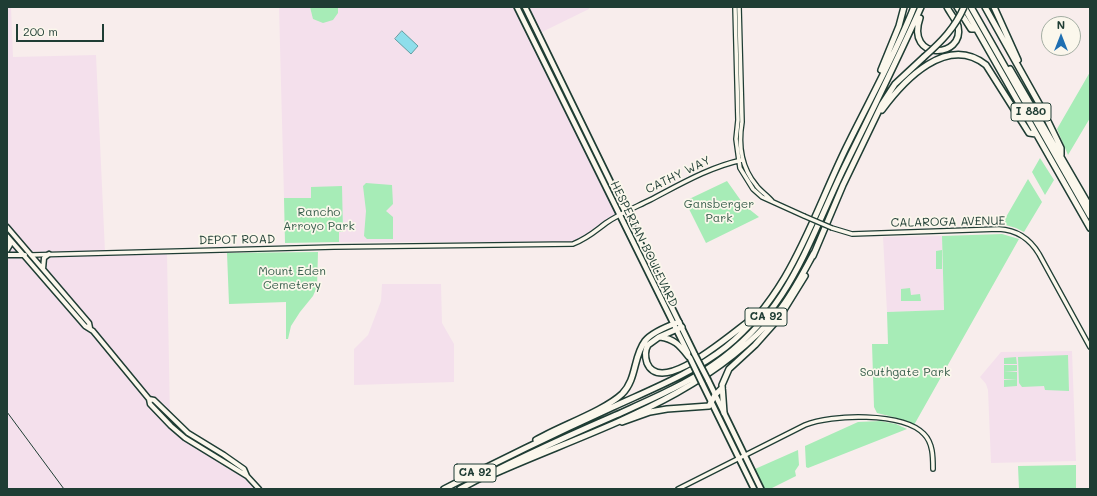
<!DOCTYPE html>
<html>
<head>
<meta charset="utf-8">
<style>
  body { margin:0 }
  #map { position:relative; width:1097px; height:496px; overflow:hidden; background:#f8edec; font-family:Mali,sans-serif }
  canvas { display:block }
  .frame { position:absolute; inset:0; border:8px solid #1f3d34; pointer-events:none }
  .north { position:absolute; left:1041px; top:16px; width:40px; height:40px; box-sizing:border-box; background:#fbf7ec; border:1px solid #a3ada2; border-radius:50%; rotate:0deg; font-size:11px; font-weight:700; line-height:16px; text-align:center; color:#1f3d34 }
  .north::after { content:''; display:block; margin:auto; width:14px; height:18px; background:#1f6fb2; clip-path:polygon(50% 0,100% 100%,50% 72%,0 100%) }
  .scale { position:absolute; left:16px; top:24px; width:88px; height:18px; box-sizing:border-box; border:2px solid #1f3d34; border-top:0; padding-left:5px; font-size:12px; line-height:14px; white-space:nowrap; color:#1f3d34; -webkit-text-stroke:3px #fbf7ec; paint-order:stroke }
</style>
</head>
<body>
<div id="map">
<canvas width="1097" height="496"></canvas>
<div class="frame"></div>
<div class="north">N</div>
<div class="scale">200 m</div>
</div>
<script>
const context = document.querySelector('canvas').getContext('2d');
context.lineJoin = 'round';
function fill(path, color) {
  context.fillStyle = color;
  context.fill(path, 'evenodd');
}
function trace(path, color, width, dash) {
  context.strokeStyle = color;
  context.lineWidth = width;
  context.lineCap = dash ? 'butt' : 'round';
  context.setLineDash(dash || []);
  context.stroke(path);
}
function drawText(font, color, halo, rows, align = 'center') {
  context.font = font + ' Mali,sans-serif';
  context.lineWidth = 3.5;
  context.setLineDash([]);
  context.textBaseline = 'middle';
  context.strokeStyle = halo;
  context.fillStyle = color;
  for (const [text, x, y, turn = 0] of rows) {
    context.save();
    context.translate(x, y);
    context.rotate((+turn || 0) * Math.PI / 180);
    context.textAlign = isNaN(turn) ? turn : align;
    if (halo) context.strokeText(text, 0, 0);
    context.fillText(text, 0, 0);
    context.restore();
  }
}
const built = new Path2D(`
  M 7,7 L 11,7 L 13,57 L 96,55 L 105,252 L 167,254 L 170,418 L 255,481 L 259,489 L 7,489 Z
  M 279,7 L 515,7 L 584,149 L 615,210 L 620,216 L 582,240 L 560,245 L 540,242 L 339,242 L 339,232 L 342,232 L 311,187 L 311,198 L 284,198 Z
  M 527,7 L 589,7 L 589,9 L 540,33 Z
  M 942,236 L 944,311 L 887,312 L 883,237 Z
  M 382,284 L 441,284 L 442,323 L 454,344 L 454,382 L 354,385 L 354,349 L 368,335 L 381,301 Z
  M 1072,351 L 1076,461 L 991,463 L 988,390 L 986,384 L 980,377 L 1001,352 Z`);
const green = new Path2D(`
  M 310,7 L 338,7 L 338,13 L 333,20 L 323,23 L 313,19 Z
  M 1090,72 L 1090,118 L 1068,155 L 1057,129 Z
  M 1040,158 L 1054,180 L 1045,195 L 1032,172 Z
  M 1028,179 L 1042,202 L 1024,232 L 1016,228 L 1002,224 Z
  M 727,181 L 744,205 L 759,217 L 706,243 L 685,201 Z
  M 366,183 L 392,185 L 393,204 L 386,211 L 393,217 L 393,239 L 367,239 L 364,236 L 366,211 L 363,186 Z
  M 342,186 L 343,232 L 339,232 L 339,242 L 285,243 L 284,198 L 311,198 L 311,187 Z
  M 1002,234 L 1019,239 L 914,425 L 901,419 L 877,413 L 874,407 L 872,344 L 888,344 L 887,312 L 944,310 L 942,236 Z
  M 942,250 L 942,269 L 936,269 L 936,251 Z
  M 318,252 L 317,287 L 313,296 L 300,312 L 291,326 L 288,339 L 286,339 L 286,302 L 229,304 L 227,253 Z
  M 910,288 L 911,295 L 920,294 L 921,301 L 901,301 L 901,289 Z
  M 1068,355 L 1069,391 L 1045,390 L 1044,386 L 1022,387 L 1019,383 L 1018,357 Z
  M 1016,357 L 1017,364 L 1004,364 L 1004,358 Z
  M 1004,365 L 1017,365 L 1017,371 L 1004,372 Z
  M 1004,372 L 1017,372 L 1017,379 L 1004,379 Z
  M 1017,379 L 1017,386 L 1004,387 L 1004,380 Z
  M 880,421 L 896,424 L 907,429 L 808,468 L 806,467 L 805,446 L 858,422 Z
  M 798,450 L 799,465 L 795,471 L 796,476 L 770,489 L 765,489 L 755,469 Z
  M 1076,465 L 1076,489 L 1019,489 L 1018,466 Z`);
const water = new Path2D(`
  M 402,31 L 418,46 L 411,54 L 395,39 Z`);
const tertiary = new Path2D(`
  M 735,7 L 738,120 L 736,139 L 740,168 L 753,189 L 762,197 L 804,216
  M 739,7 L 742,122 C 738,146 741,167 756,185 C 760,191 767,195 772,201
  M 832,228 L 852,234 L 999,229 C 1018,230 1030,239 1039,254 L 1090,347
  M 31,255 L 334,247 L 573,244 C 588,238 594,232 606,223 C 619,214 636,207 650,200 C 679,185 709,167 742,160
  M 678,489 L 805,425 C 831,414 903,412 924,434 C 933,443 933,457 933,469`);
const secondary = new Path2D(`
  M 7,227 L 89,323 L 90,328
  M 7,236 L 85,326 L 93,331 L 149,399 L 150,404 L 171,426 L 185,438 L 247,476
  M 7,250 L 10,245 L 8,239
  M 7,255 L 25,255
  M 43,269 L 44,258 L 49,254
  M 149,399 L 154,400 L 188,433 L 224,455 L 244,469 L 247,476 L 259,489`);
const primary = new Path2D(`
  M 517,7 L 688,353
  M 525,7 L 695,355
  M 708,380 L 761,489
  M 702,383 L 754,489`);
const motorway = new Path2D(`
  M 957,7 L 971,29 L 976,29
  M 964,7 L 1090,228
  M 971,7 L 1090,216
  M 985,7 L 1041,107 L 1061,148 L 1061,155
  M 994,7 L 1018,60
  M 920,18 C 905,61 965,59 958,26 C 956,20 950,13 947,7
  M 1010,69 L 1090,207
  M 881,70 L 899,26 L 904,7
  M 882,110 C 904,80 947,34 986,65 L 1029,133 L 1036,134
  M 813,256 L 843,185 L 882,104 L 895,84 L 924,57
  M 682,327 L 659,337 L 648,345 C 645,350 645,357 647,363 C 662,399 738,327 755,317
  M 660,337 C 675,339 680,346 689,357
  M 724,413 L 722,385 L 729,369 L 755,345 L 779,318 L 805,276
  M 622,422 L 650,412 L 667,409 L 709,406 L 715,395 L 722,388
  M 536,440 C 560,426 604,411 622,394 C 637,379 633,357 645,341 C 652,332 668,326 679,322
  M 496,473 C 595,429 706,398 778,312 C 792,295 803,273 814,253
  M 444,489 C 500,460 556,433 613,407 C 652,389 693,373 726,347 C 791,294 811,220 846,148 C 869,101 895,55 914,7
  M 460,489 C 511,461 563,438 616,415 C 649,400 683,386 713,365 C 788,313 805,250 842,172 C 869,117 896,63 921,7`);
const rail = new Path2D(`
  M 7,412 L 64,489`);
const tertiaryBridge = new Path2D(`
  M 804,216 L 832,228`);
const primaryBridge = new Path2D(`
  M 695,355 L 708,380
  M 690,358 L 702,383`);
const motorwayBridge = new Path2D(`
  M 924,57 C 941,42 955,28 964,7`);
const shields = [
  [1031,112,40],
  [766,317,42],
  [475,473,42]
];
const shieldNames = [
  ["I 880",1031,112],
  ["CA 92",766,317],
  ["CA 92",475,473]
];
const streetNames = [
  ["CATHY WAY",678,175,-26],
  ["CALAROGA AVENUE",948,222,-1],
  ["DEPOT ROAD",237,240,-1],
  ["HESPERIAN BOULEVARD",644,244,64]
];
const parkNames = [
  ["Gansberger",719,204],
  ["Park",719,218],
  ["Rancho",319,212],
  ["Arroyo Park",319,226],
  ["Mount Eden",292,271],
  ["Cemetery",292,285],
  ["Southgate Park",905,372]
];
fill(built, '#f4e0ec');
fill(green, '#a7ecb7');
fill(water, '#8edeeb');
trace(water, '#629ea2', 1);
trace(tertiary, '#1f3d34', 6);
trace(secondary, '#1f3d34', 7);
trace(primary, '#1f3d34', 8);
trace(motorway, '#1f3d34', 8);
trace(tertiary, '#fbf7ec', 3.5);
trace(secondary, '#fbf7ec', 4);
trace(primary, '#fbf7ec', 4.5);
trace(motorway, '#fbf7ec', 5);
trace(rail, '#1f3d34', 1);
trace(tertiaryBridge, '#1f3d34', 6, []);
trace(primaryBridge, '#1f3d34', 8, []);
trace(motorwayBridge, '#1f3d34', 8, []);
trace(tertiaryBridge, '#fbf7ec', 3.5);
trace(primaryBridge, '#fbf7ec', 4.5);
trace(motorwayBridge, '#fbf7ec', 5);
for (const [x, y, w] of shields) {
  const box = new Path2D();
  box.roundRect(x - w / 2, y - 9, w, 18, 3);
  context.fillStyle = '#fbf7ec';
  context.fill(box);
  trace(box, '#1f3d34', 1);
}
drawText('bold 11px', '#1f3d34', null, shieldNames);
drawText('12px', '#1f3d34', '#fbf7ec', streetNames);
drawText('12px', '#3a604e', '#fbf7ec', parkNames);
</script>
</body>
</html>
